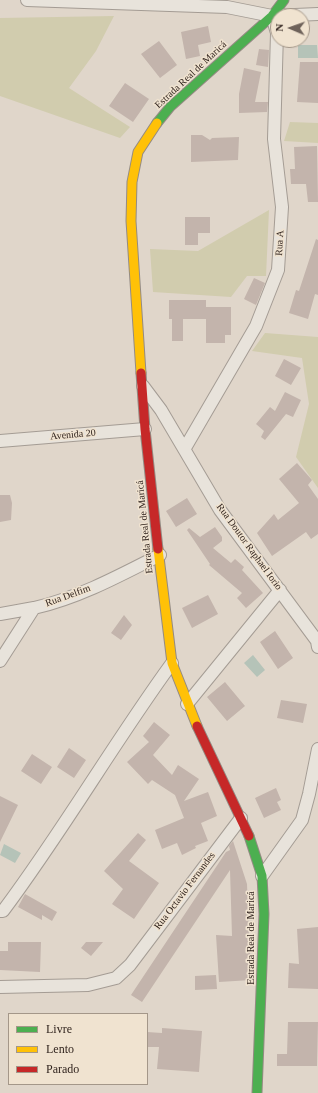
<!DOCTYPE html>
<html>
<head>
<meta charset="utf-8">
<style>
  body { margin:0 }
  #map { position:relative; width:318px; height:1093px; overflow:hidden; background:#e0d6ca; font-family:Georgia,serif }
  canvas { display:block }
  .legend { position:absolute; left:8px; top:1013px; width:140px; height:72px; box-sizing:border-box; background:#f0e3d0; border:1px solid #a49789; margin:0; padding:5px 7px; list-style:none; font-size:12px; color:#31241e }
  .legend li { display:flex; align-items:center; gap:8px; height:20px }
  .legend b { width:20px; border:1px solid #a49789 }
  .north { position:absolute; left:270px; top:8px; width:40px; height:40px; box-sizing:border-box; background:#f0e3d0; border:1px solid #a49789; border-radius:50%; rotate:272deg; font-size:11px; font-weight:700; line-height:16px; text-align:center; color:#31241e }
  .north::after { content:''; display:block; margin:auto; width:14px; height:18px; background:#6e625a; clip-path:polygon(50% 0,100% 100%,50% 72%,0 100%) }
</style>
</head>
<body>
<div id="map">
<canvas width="318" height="1093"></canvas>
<ul class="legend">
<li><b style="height:5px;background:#4caf50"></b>Livre</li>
<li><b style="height:5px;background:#ffc107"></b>Lento</li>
<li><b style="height:5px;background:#c62828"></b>Parado</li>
</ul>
<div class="north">N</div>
</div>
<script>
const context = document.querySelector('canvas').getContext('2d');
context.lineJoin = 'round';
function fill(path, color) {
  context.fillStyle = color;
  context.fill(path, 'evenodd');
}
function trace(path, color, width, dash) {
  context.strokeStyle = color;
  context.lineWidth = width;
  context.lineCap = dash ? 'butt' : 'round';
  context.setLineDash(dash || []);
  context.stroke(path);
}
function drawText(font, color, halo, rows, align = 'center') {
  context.font = font + ' Georgia,serif';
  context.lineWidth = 3;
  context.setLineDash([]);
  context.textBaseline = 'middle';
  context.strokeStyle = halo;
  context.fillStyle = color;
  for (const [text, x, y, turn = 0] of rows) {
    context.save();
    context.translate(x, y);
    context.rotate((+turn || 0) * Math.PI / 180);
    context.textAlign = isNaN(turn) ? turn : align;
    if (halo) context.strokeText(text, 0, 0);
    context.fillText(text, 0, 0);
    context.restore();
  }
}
const green = new Path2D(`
  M 114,16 L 96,51 L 69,88 L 130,127 L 120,138 L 0,96 L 0,18 Z
  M 290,122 L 318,123 L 318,143 L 284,141 Z
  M 269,210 L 266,276 L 247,276 L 231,297 L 153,292 L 150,249 L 198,251 Z
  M 265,333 L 318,337 L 318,488 L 296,457 L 309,404 L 302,358 L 252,351 Z`);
const water = new Path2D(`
  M 298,45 L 317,45 L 318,58 L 298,58 Z
  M 253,655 L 265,670 L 257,677 L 244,663 Z
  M 4,844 L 21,853 L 15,863 L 0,855 Z`);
const building = new Path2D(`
  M 208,26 L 211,42 L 198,45 L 200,56 L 186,59 L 181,32 Z
  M 159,41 L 177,65 L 160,78 L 141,54 Z
  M 259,49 L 269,50 L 268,67 L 256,65 Z
  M 300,62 L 318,62 L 318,103 L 297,102 Z
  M 244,68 L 261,72 L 255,102 L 268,102 L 267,112 L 239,113 L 239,94 Z
  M 125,83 L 149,99 L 133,122 L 109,106 Z
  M 191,135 L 202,135 L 210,140 L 212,138 L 239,137 L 238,160 L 191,162 Z
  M 317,146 L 318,202 L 308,202 L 306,184 L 291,184 L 290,169 L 295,169 L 294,147 Z
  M 185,217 L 210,217 L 210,233 L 198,233 L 198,245 L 185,245 Z
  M 316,239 L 318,240 L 318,295 L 315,294 L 308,319 L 289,313 L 296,290 L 299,291 Z
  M 254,278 L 265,283 L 256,305 L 244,299 Z
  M 169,300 L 206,300 L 206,307 L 231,307 L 231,335 L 225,335 L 225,343 L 206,343 L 206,319 L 183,319 L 183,341 L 172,341 L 172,319 L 169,319 Z
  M 284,359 L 301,368 L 291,385 L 275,376 Z
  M 285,392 L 301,400 L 293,417 L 286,414 L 265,440 L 261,437 L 264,431 L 256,424 L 270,407 L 275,411 Z
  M 297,463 L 312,480 L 308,485 L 318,499 L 318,534 L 311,539 L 306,532 L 272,556 L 257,533 L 274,514 L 278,520 L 299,503 L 279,479 Z
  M 0,495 L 10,495 L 12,503 L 11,520 L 0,522 Z
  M 187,498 L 197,514 L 176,527 L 166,511 Z
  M 215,527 L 222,537 L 222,541 L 213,548 L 231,563 L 235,559 L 244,567 L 242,570 L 263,593 L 246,608 L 237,598 L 242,593 L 209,565 L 210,564 L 187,530 L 189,528 L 200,537 Z
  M 208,595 L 218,614 L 192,628 L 182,608 Z
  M 124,615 L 132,625 L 121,640 L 111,633 Z
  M 275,631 L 293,658 L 278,669 L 260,642 Z
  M 225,682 L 245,706 L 227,721 L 207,697 Z
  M 281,700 L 307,704 L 303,723 L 277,718 Z
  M 154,722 L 170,735 L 153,755 L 172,775 L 178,765 L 199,779 L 184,801 L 208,792 L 217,816 L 201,823 L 208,841 L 195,846 L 196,848 L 182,855 L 177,843 L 162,849 L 155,830 L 184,818 L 175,795 L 152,780 L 148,784 L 127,762 L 149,742 L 143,736 Z
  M 69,748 L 86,760 L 74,778 L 57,767 Z
  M 32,754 L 52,767 L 41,784 L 21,771 Z
  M 276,788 L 281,800 L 277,802 L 281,810 L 264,818 L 255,798 Z
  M 0,796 L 18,805 L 0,842 Z
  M 138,833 L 146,840 L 129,861 L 159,883 L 134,919 L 112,904 L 123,889 L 104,871 Z
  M 233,841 L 247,884 L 249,936 L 253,936 L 252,951 L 250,951 L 251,980 L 219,982 L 216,935 L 232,936 L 230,870 L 142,1002 L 131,995 L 226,852 L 230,850 L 229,846 Z
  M 25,894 L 57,912 L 52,921 L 42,915 L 42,920 L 18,907 Z
  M 318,927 L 318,989 L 288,988 L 289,963 L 299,964 L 297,929 Z
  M 8,942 L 41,942 L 40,972 L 0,970 L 0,951 L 8,951 Z
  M 86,942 L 103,942 L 91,956 L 81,948 Z
  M 216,975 L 217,989 L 195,990 L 195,976 Z
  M 288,1022 L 318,1022 L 317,1066 L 277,1066 L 277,1054 L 287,1054 Z
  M 162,1028 L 202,1031 L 199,1072 L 157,1069 L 159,1047 L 147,1047 L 147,1032 L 162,1033 Z`);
const street = new Path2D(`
  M 27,0 L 227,7 L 272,16 L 318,14
  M 143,386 L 161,410 L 220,510 L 317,641 L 318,647
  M 0,441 L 145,429
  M 185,448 L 256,326 L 278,270 L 282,207 L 274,139 L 277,33 L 272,16
  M 0,614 L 34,608
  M 0,661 L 34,608 C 78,598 119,576 160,555
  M 187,704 L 280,590
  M 262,876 L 302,820 L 309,794 L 318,749
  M 0,911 L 3,911 C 63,831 113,744 172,663
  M 0,987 L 88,985 L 116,978 L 130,965 L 241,818`);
const fast = new Path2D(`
  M 157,123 L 170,107 L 272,16 L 284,0
  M 249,836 L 262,876 L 264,914 L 257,1093`);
const slow = new Path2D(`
  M 141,373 L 131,221 L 132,182 L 138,152 L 157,123
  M 158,549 L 172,663 L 197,726`);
const jam = new Path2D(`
  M 141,373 L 145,429 L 158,549
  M 197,726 L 249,836`);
const streetNames = [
  ["Estrada Real de Maricá",191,75,-43],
  ["Rua A",280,243,-87],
  ["Avenida 20",73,435,-5],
  ["Estrada Real de Maricá",145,527,-96],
  ["Rua Doutor Raphael Iorio",249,547,54],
  ["Rua Delfim",68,596,-20],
  ["Rua Octavio Fernandes",185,891,-53],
  ["Estrada Real de Maricá",251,938,-90]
];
fill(green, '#d1ccae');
fill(water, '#b5c3b8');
fill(building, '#c3b4ac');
trace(street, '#a49c94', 14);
trace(fast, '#948b83', 11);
trace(slow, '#948b83', 11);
trace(jam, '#948b83', 11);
trace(street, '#e8e3db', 12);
trace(fast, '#4caf50', 9);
trace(slow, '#ffc107', 9);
trace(jam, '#c62828', 9);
drawText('10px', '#31241e', '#f0e3d0', streetNames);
</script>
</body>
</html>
